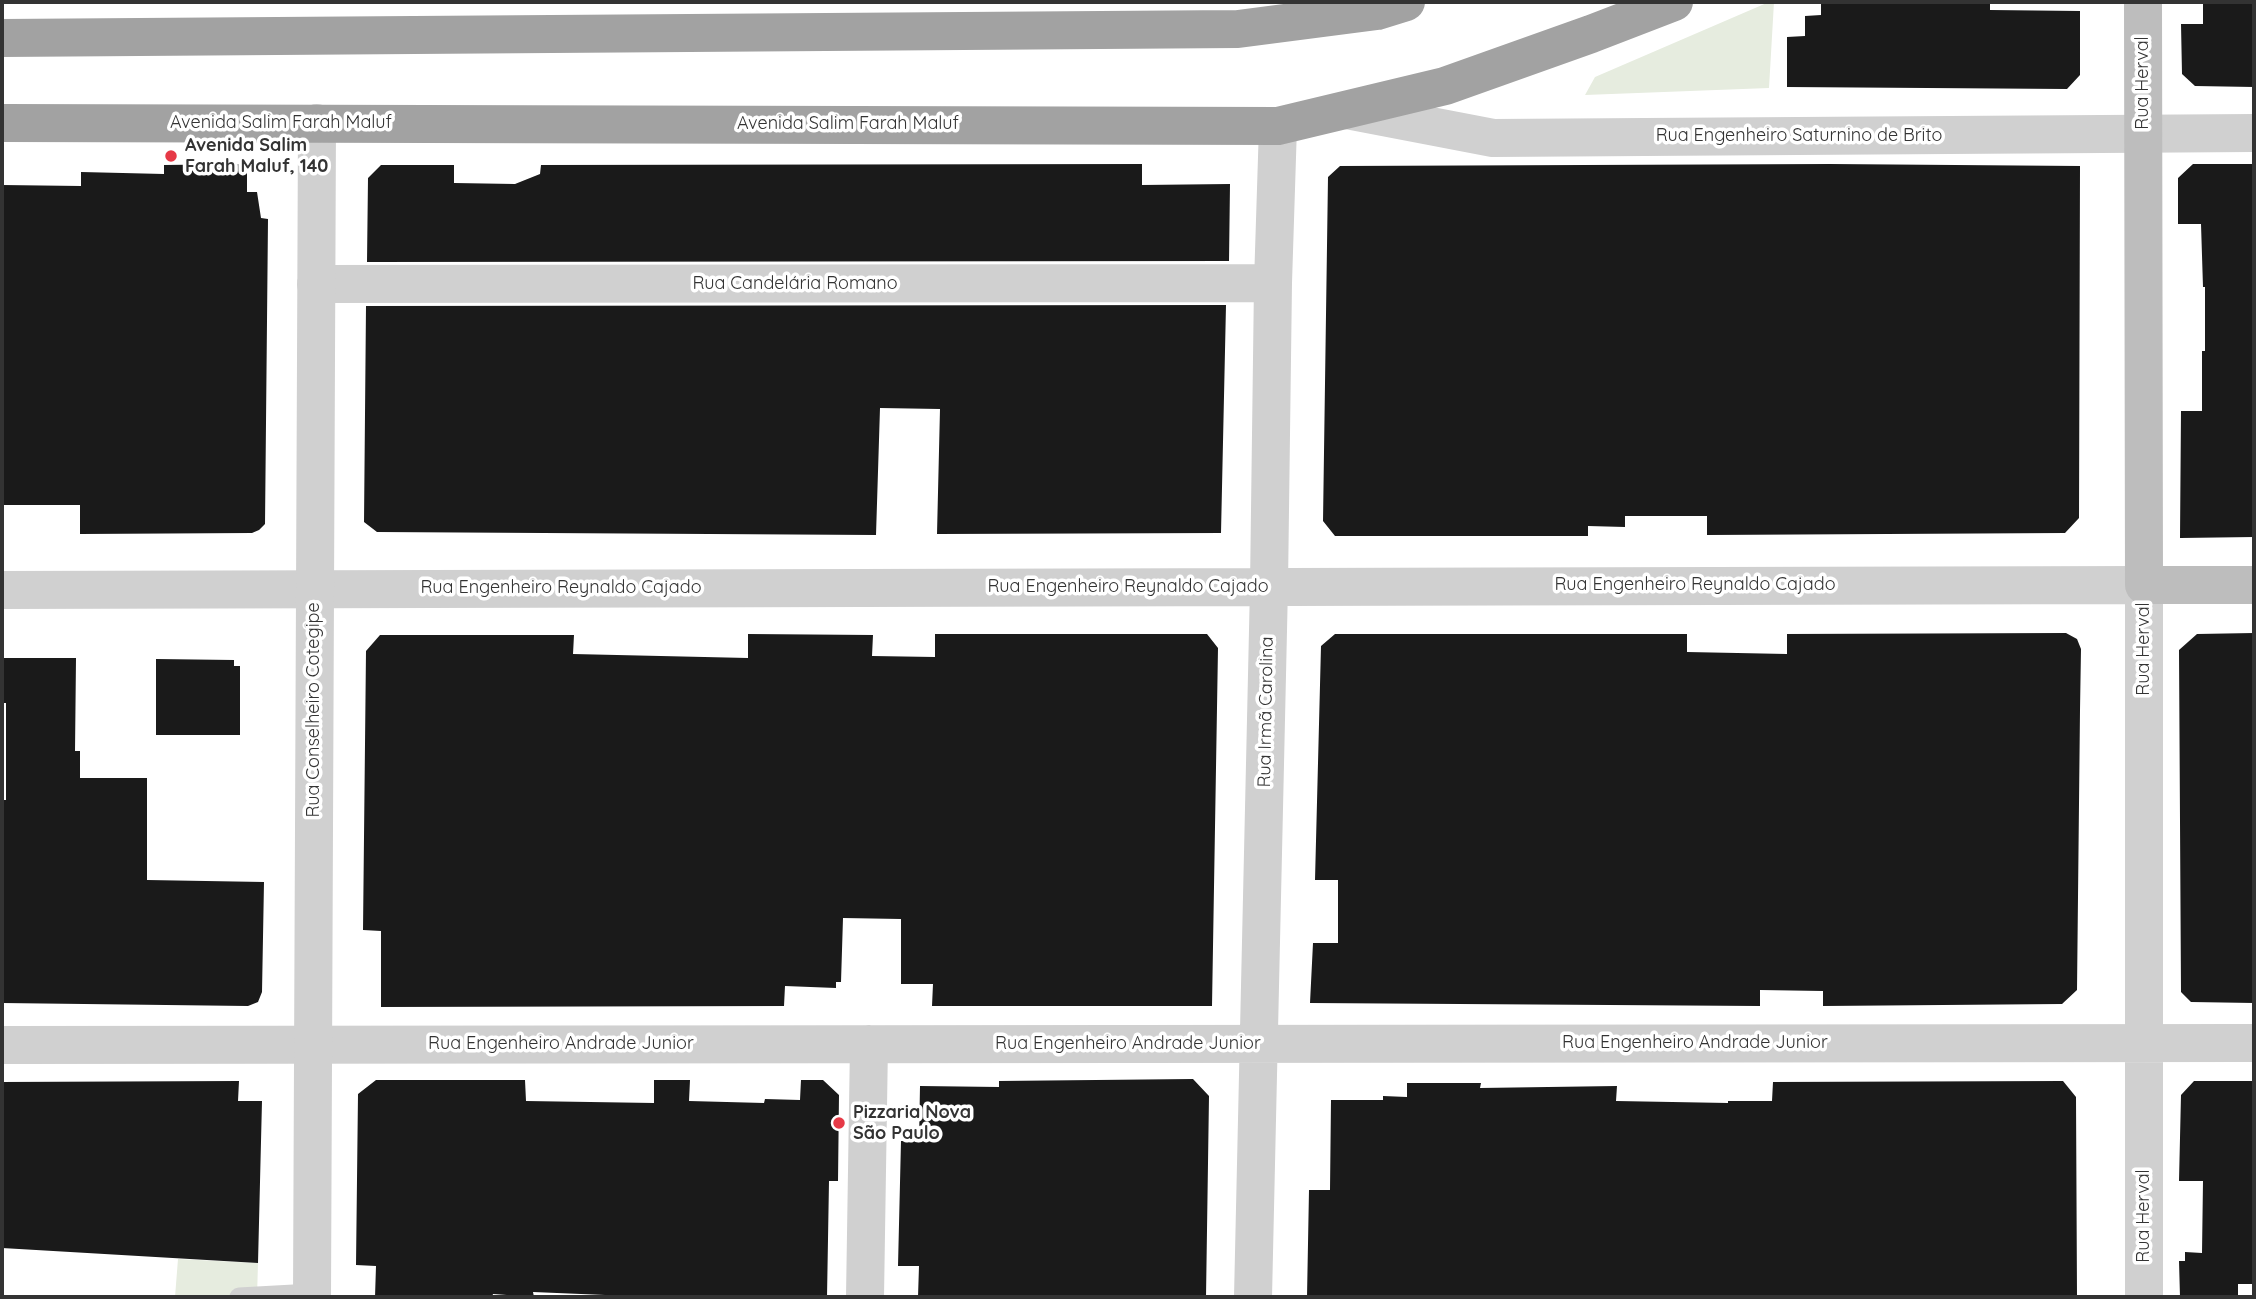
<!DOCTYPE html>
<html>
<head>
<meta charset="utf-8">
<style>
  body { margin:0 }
  #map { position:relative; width:2256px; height:1299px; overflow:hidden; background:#fff; font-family:Quicksand,sans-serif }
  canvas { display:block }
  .frame { position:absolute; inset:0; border:4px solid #333; pointer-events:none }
</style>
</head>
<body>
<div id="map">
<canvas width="2256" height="1299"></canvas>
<div class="frame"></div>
</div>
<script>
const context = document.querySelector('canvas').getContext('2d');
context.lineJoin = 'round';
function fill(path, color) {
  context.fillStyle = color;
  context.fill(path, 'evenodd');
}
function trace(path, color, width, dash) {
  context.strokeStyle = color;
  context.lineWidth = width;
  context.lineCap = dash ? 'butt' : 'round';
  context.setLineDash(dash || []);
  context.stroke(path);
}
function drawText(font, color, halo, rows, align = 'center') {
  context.font = font + ' Quicksand,sans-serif';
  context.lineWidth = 7;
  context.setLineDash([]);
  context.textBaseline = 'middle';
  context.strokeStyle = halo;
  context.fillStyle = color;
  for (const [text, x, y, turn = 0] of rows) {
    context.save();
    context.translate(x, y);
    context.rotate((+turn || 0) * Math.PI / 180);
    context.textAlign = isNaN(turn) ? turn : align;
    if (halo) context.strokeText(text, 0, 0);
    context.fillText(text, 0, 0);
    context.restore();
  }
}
const green = new Path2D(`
  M 1769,2 L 1774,2 L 1769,88 L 1585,95 L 1595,77 Z
  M 178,1259 L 258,1263 L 257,1297 L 175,1297 Z`);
const building = new Path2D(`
  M 1821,2 L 1990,2 L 1990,10 L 2080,11 L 2080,75 L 2067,89 L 1787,87 L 1787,37 L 1805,36 L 1805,16 L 1821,15 Z
  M 2203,2 L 2254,2 L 2254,87 L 2195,86 L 2182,74 L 2181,24 L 2203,24 Z
  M 247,164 L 247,192 L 257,192 L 261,218 L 268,219 L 265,524 L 259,530 L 252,533 L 80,534 L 80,505 L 2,505 L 2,185 L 81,186 L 81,172 L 164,174 L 164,165 Z
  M 1142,164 L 1142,185 L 1230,184 L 1229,261 L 367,262 L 368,178 L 381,165 L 454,165 L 454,183 L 515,184 L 540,174 L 541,165 Z
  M 1830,164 L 2080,166 L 2079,518 L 2065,533 L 1707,535 L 1707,516 L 1625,516 L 1625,527 L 1588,526 L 1588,536 L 1335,536 L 1323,521 L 1328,177 L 1340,166 Z
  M 2193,164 L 2254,164 L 2254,537 L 2180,538 L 2181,411 L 2202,411 L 2202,351 L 2205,351 L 2205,287 L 2203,287 L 2201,224 L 2178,224 L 2178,178 Z
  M 1226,305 L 1221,533 L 937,534 L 940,409 L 880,408 L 876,535 L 377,532 L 364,522 L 366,306 Z
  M 2066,633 L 2077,639 L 2081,649 L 2080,710 L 2077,990 L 2062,1004 L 1823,1006 L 1823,991 L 1760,990 L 1760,1006 L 1310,1003 L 1313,943 L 1338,943 L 1338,880 L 1315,880 L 1321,646 L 1335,634 L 1687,634 L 1687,652 L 1787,654 L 1787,634 Z
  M 2254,633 L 2254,1003 L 2191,1002 L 2181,992 L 2179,650 L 2197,634 Z
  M 748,634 L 873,635 L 872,656 L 935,657 L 935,634 L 1207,634 L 1218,648 L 1212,1006 L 932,1006 L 933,984 L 901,984 L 901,919 L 843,918 L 841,982 L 836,982 L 836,988 L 785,986 L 784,1006 L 381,1007 L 381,931 L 363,930 L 366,651 L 380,635 L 574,635 L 573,654 L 748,658 Z
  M 2,658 L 76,658 L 75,751 L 80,751 L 80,778 L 147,778 L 147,880 L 264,882 L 262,992 L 258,1002 L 248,1006 L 2,1003 L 2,800 L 6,800 L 6,703 L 2,703 Z
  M 156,659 L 234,660 L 234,666 L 240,666 L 240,735 L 156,735 Z
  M 1193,1079 L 1209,1096 L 1206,1297 L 918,1297 L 919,1266 L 898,1266 L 901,1141 L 919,1141 L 920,1086 L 999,1087 L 999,1081 Z
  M 376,1080 L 525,1080 L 526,1101 L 654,1103 L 654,1080 L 690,1080 L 689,1101 L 764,1103 L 765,1099 L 800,1100 L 801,1080 L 823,1080 L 839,1095 L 838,1181 L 829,1181 L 827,1297 L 606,1297 L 605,1295 L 533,1292 L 534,1297 L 493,1294 L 492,1297 L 454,1295 L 454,1297 L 375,1297 L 376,1266 L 356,1265 L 358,1094 Z
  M 239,1081 L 238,1101 L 262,1101 L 258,1263 L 2,1248 L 2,1082 Z
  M 2063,1081 L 2076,1097 L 2077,1297 L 1307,1297 L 1309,1190 L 1330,1190 L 1331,1100 L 1383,1100 L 1383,1096 L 1407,1097 L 1407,1083 L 1481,1083 L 1480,1088 L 1617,1086 L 1616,1101 L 1728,1103 L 1728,1101 L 1772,1101 L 1773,1082 Z
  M 2194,1081 L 2254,1081 L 2254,1284 L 2238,1284 L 2238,1297 L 2180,1297 L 2179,1261 L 2185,1261 L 2185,1252 L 2202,1253 L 2203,1181 L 2179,1181 L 2181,1095 Z`);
const service = new Path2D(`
  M 239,1297 L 312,1293`);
const minor = new Path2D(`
  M 1347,110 L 1493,138 L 2254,133
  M 316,284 L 1273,283
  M 2,590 L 2144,585 L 2144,1297
  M 2,1045 L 2254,1043
  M 865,1297 L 869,1044
  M 1253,1297 L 1269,586 L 1273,283 L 1278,126`);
const tertiary = new Path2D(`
  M 312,1297 L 317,123`);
const secondary = new Path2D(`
  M 2143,2 L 2144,585 L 2254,585`);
const trunk = new Path2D(`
  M 2,38 L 1238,29 L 1377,11 L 1406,2
  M 2,123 L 1278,126 L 1445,86 L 1591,34 L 1674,2`);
const markers = [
  [171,156,7,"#e63946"],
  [839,1123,7,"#e63946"]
];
const streetNames = [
  ["Rua Herval",2143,83,-90],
  ["Avenida Salim Farah Maluf",281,123],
  ["Avenida Salim Farah Maluf",848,124],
  ["Rua Engenheiro Saturnino de Brito",1799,136],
  ["Rua Candelária Romano",795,284],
  ["Rua Engenheiro Reynaldo Cajado",1695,585],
  ["Rua Engenheiro Reynaldo Cajado",1128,587],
  ["Rua Engenheiro Reynaldo Cajado",561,588],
  ["Rua Herval",2144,649,-90],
  ["Rua Conselheiro Cotegipe",314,710,-90],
  ["Rua Irmã Carolina",1266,712,-89],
  ["Rua Engenheiro Andrade Junior",1695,1043],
  ["Rua Engenheiro Andrade Junior",561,1044],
  ["Rua Engenheiro Andrade Junior",1128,1044],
  ["Rua Herval",2144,1216,-90]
];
const poiNames = [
  ["Avenida Salim",185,146],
  ["Farah Maluf, 140",185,167],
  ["Pizzaria Nova",853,1113],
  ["São Paulo",853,1134]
];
fill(green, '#e6ecdf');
fill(building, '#1a1a1a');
trace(service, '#d0d0d0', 19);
trace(minor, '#d0d0d0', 38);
trace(tertiary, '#d0d0d0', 38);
trace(secondary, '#bdbdbd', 38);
trace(trunk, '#a2a2a2', 38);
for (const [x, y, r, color] of markers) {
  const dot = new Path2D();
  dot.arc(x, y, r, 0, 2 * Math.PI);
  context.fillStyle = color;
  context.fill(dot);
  trace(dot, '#fff', 2.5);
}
drawText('18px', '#333', '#fff', streetNames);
drawText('bold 18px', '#333', '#fff', poiNames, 'left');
</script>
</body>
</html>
